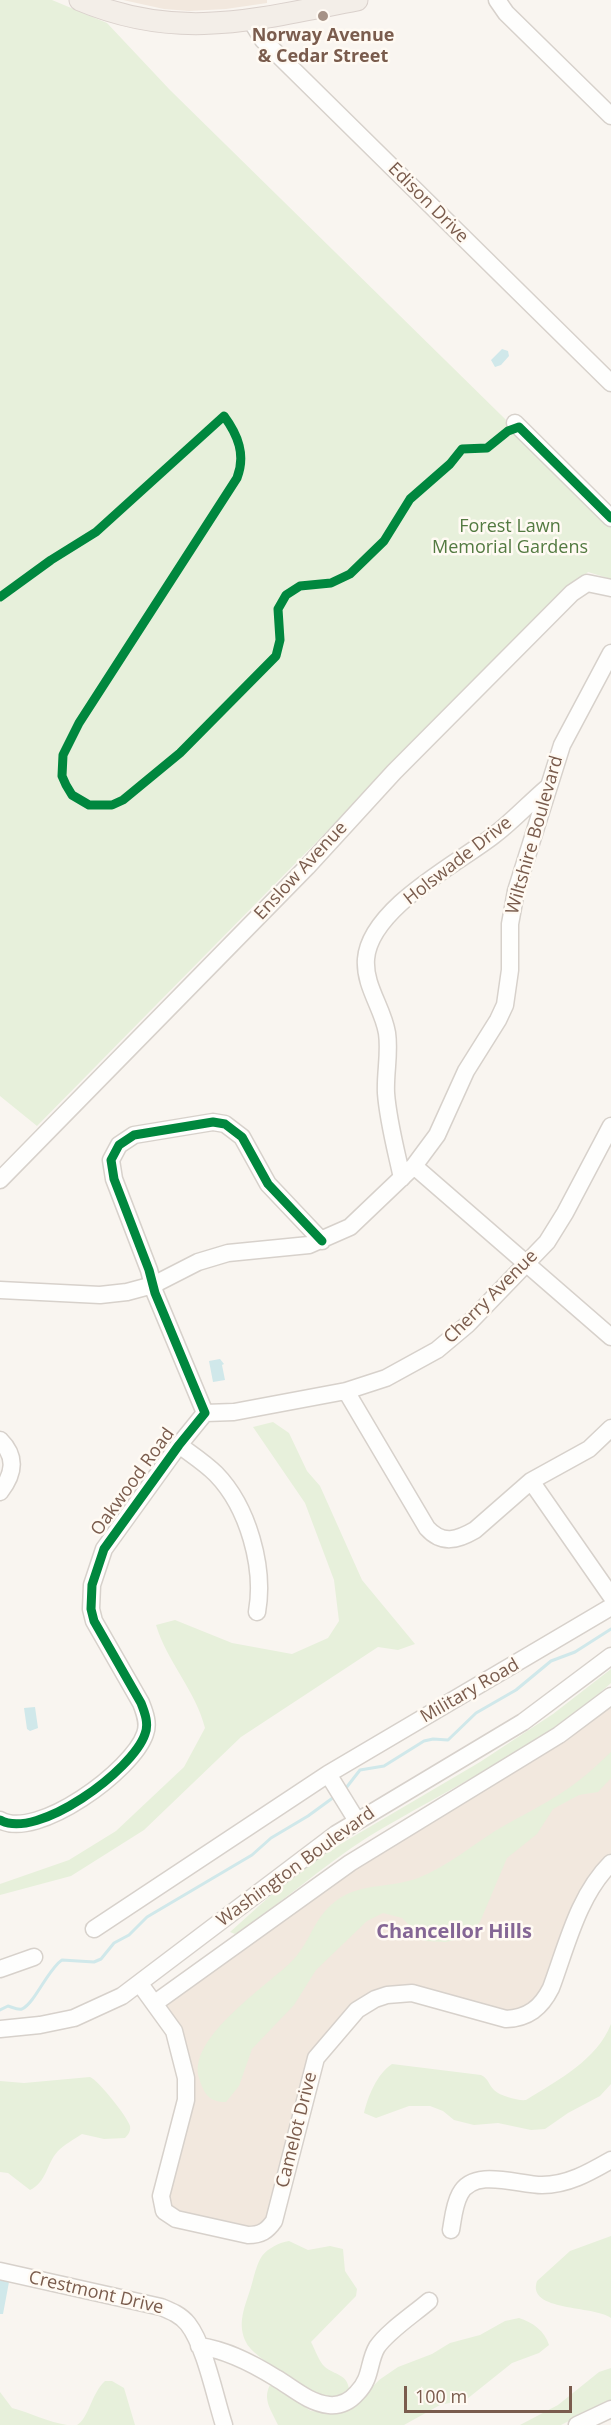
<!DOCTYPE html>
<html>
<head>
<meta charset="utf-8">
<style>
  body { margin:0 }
  #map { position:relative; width:611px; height:2425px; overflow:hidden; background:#f9f5f0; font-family:"Open Sans",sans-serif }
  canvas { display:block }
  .scale { position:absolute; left:404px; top:2386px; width:168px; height:27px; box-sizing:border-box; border:3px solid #7a5c4d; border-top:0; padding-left:8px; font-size:18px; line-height:21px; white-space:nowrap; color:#7a5c4d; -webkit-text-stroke:4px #fffaf3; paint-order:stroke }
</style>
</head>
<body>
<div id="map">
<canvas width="611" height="2425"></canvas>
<div class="scale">100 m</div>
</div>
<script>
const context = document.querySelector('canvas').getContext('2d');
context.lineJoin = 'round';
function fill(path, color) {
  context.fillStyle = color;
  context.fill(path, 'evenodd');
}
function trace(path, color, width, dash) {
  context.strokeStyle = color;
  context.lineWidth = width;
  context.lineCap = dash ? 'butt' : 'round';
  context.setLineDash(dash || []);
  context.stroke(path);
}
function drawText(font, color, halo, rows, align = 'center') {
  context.font = font + ' "Open Sans",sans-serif';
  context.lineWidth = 5;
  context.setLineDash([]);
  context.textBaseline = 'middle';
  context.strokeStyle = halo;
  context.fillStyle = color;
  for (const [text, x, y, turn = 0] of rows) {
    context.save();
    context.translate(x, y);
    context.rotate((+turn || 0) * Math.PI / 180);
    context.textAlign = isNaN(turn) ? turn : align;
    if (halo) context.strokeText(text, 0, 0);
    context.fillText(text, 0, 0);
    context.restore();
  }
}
const residential = new Path2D(`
  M 123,0 L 267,0 L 267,3 L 226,9 L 189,11 L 164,9 Z
  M 611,1703 L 611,1854 L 605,1859 L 541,1993 L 529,2006 L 506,2013 L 427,1989 L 353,2005 L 315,2046 L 307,2062 L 267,2220 L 253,2229 L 179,2213 L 171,2208 L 167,2197 L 195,2090 L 185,2042 L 180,2029 L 167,2010 L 167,2001 L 357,1865 Z`);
const green = new Path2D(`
  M 0,0 L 52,0 L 107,23 L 170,90 L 611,523 L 611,579 L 588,572 L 396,761 L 37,1126 L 0,1096 Z
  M 273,1422 L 289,1433 L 307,1471 L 320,1486 L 362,1580 L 415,1644 L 398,1650 L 378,1647 L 241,1737 L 144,1830 L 71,1876 L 0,1895 L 0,1884 L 69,1860 L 116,1831 L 184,1767 L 205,1728 C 196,1691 167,1662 156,1625 L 175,1620 L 232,1643 L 292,1654 L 328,1638 L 339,1621 L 334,1580 L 305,1503 L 253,1427 Z
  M 611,1669 L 611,1683 C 544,1745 447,1789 368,1837 C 322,1866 281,1904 235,1934 L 230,1932 L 280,1887 L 327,1852 L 480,1762 L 553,1714 Z
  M 611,1752 L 611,1778 L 598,1792 L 579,1795 L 553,1809 L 537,1834 L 507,1858 L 480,1922 L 466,1937 L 446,1942 L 425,1941 L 402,1918 L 383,1913 L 367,1921 L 316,1970 L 294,2005 L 252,2049 L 239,2086 L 226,2102 C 209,2102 204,2094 199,2078 C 187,2037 269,1985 294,1959 C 312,1939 314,1915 340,1898 C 363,1883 392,1888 418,1878 C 446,1867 470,1847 495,1831 C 522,1815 552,1801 577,1782 C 589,1773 600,1762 611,1752 Z
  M 611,2024 L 611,2084 L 600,2096 L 568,2113 L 545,2129 L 531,2130 L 498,2123 L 474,2125 L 454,2120 L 443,2111 L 430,2106 L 409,2106 L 376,2118 L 364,2113 C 368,2096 377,2074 392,2064 L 481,2075 C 489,2079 488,2084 494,2090 C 500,2096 518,2101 526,2100 C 558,2080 597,2060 611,2024 Z
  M 90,2077 C 98,2080 127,2116 130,2126 C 131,2131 128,2135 125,2138 L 104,2139 L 82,2134 C 74,2139 64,2145 58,2151 C 46,2164 47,2182 30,2190 L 8,2173 L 0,2172 L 0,2081 L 24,2083 Z
  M 611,2236 L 611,2318 C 594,2305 526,2312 537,2281 L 570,2251 Z
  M 289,2241 L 308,2250 L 330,2246 L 343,2249 L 345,2271 L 357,2289 L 356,2296 L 311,2342 C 315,2349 319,2362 325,2367 C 335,2375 347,2374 349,2389 C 342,2394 336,2398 328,2397 C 312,2394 255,2358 247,2344 C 236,2324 245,2307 251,2287 C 254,2277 256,2265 262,2256 C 267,2249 280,2242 289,2241 Z
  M 519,2318 C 532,2322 545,2331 549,2345 L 539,2353 L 512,2363 L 467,2399 L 440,2405 L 404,2425 L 278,2425 C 272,2411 262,2400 270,2385 L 311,2411 L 332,2413 L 359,2401 L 379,2380 L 398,2367 L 432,2354 L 450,2343 L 480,2335 L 505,2321 Z
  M 611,2368 L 611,2400 L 561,2425 L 520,2425 L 558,2405 L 599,2372 Z
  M 105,2381 L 112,2381 L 124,2388 L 135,2425 L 77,2425 C 89,2418 91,2394 105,2381 Z
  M 0,2392 L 12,2408 C 31,2413 47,2422 67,2425 L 0,2425 Z`);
const water = new Path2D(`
  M 502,349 L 508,351 L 509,356 L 501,365 L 495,367 L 491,360 Z
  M 220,1359 L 224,1364 L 222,1365 L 225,1380 L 213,1382 L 209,1361 Z
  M 35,1707 L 38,1728 L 30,1731 L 27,1729 L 24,1708 Z
  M 0,2280 L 9,2282 L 3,2314 L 0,2314 Z`);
const stream = new Path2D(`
  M 346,1788 L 360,1770 L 384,1766 L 424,1741 L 433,1739 L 448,1740 L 476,1713 L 516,1690 L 551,1661 L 575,1652 L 611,1629
  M 0,2010 L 8,2006 C 12,2007 17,2010 22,2009 C 35,2003 48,1969 62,1960 L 94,1962 L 101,1959 L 114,1943 L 129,1935 L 147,1917 L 252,1855 L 271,1838 L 308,1816 L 334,1797`);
const minor = new Path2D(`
  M 497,0 L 506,13 L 611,116
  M 250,19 L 263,40 L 611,383
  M 515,423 L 611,518
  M 414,1166 L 611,1337
  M 402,1178 C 396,1150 388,1121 386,1093 C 385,1073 390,1053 387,1033 C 383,1008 364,986 366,959 C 370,908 457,864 493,836 C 513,821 529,803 548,787
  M 0,1180 L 307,867 L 394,772 L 572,593 L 587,583 L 611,588
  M 0,1290 L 100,1295 L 127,1292 L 153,1285 L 198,1262 L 228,1253 L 309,1245 L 350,1227 L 414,1166 L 437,1135 L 466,1071 L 498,1020 L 505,1005 L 510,970 L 510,924 L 516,891 L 562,745 L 611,653
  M 346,1391 L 427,1528 C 442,1545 458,1540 475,1530 L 531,1481 L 589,1449 L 611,1428
  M 205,1413 L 234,1412 L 346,1391 L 386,1378 L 437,1350 L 468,1324 L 547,1242 L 565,1213 L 611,1126
  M 0,1440 C 17,1457 14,1474 0,1492
  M 179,1445 C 191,1454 205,1463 216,1474 C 248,1507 265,1567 257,1612
  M 531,1481 L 611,1596
  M 328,1774 L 357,1821
  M 0,1820 C 37,1841 133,1770 145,1734 C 149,1724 145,1713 141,1703 L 94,1621 L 91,1609 L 92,1585 L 104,1549 L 179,1445 L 205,1413 L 155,1293 L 149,1270 L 114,1179 L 111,1160 L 119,1145 L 134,1135 L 213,1122 L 225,1124 L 242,1137 L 268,1184 L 322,1241
  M 94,1929 L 328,1774 L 611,1607
  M 0,1969 L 34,1957
  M 140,1984 L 174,2031 L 186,2078 L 186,2100 L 161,2196 L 164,2211 L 176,2219 L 248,2235 C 261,2235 267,2231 274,2221 L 316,2058 L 357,2010 L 375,1999 L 387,1995 L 412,1993 L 506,2019 C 528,2018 541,2008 551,1988 C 567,1945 578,1896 611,1863
  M 155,2003 L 350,1863 L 559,1735 L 611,1696
  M 0,2029 L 40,2025 L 74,2018 L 122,1996 L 336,1834 L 523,1722 L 611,1656
  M 451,2230 C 453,2219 454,2205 460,2194 C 474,2167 518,2185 542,2185 C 568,2185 590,2172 611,2160
  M 0,2271 L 161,2307 C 171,2311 181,2315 188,2324 C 205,2346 215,2397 224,2425
  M 199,2346 C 227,2350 252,2363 276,2378 C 293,2388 309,2403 329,2405 C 340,2406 350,2401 357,2393 C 372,2378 368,2362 377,2347 C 388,2331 414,2314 429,2301
  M 577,2425 L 611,2409`);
const major = new Path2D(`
  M 80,0 C 179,42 257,19 357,0`);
const cycleway = new Path2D(`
  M 0,597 L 51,560 L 96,532 L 224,416 C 238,435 246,455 237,478 L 79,723 L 63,755 L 62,776 L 66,785 L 72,795 L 89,805 L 112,805 L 123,800 L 180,753 L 276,656 L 280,640 L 278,609 L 286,595 L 300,586 L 331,583 L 350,574 L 384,541 L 410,499 L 450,464 L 462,449 L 487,448 L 508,431 L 519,427 L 611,518
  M 0,1820 C 37,1841 133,1770 145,1734 C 149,1724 145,1713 141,1703 L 94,1621 L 91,1609 L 92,1585 L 104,1549 L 179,1445 L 205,1413 L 155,1293 L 149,1270 L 114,1179 L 111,1160 L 119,1145 L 134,1135 L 213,1122 L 225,1124 L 242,1137 L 268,1184 L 322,1241`);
const markers = [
  [323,16,6,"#a69286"]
];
const poiNames = [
  ["Norway Avenue",323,36],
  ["& Cedar Street",323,57]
];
const streetNames = [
  ["Edison Drive",428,203,45],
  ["Wiltshire Boulevard",535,835,-74],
  ["Holswade Drive",458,861,-38],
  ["Enslow Avenue",301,871,-47],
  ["Cherry Avenue",491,1297,-45],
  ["Oakwood Road",133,1482,-54],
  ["Military Road",470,1691,-30],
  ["Washington Boulevard",296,1867,-36],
  ["Camelot Drive",297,2130,-76],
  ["Crestmont Drive",96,2293,13]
];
const parkNames = [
  ["Forest Lawn",510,527],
  ["Memorial Gardens",510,548]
];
const neighbourhoodNames = [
  ["Chancellor Hills",454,1932]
];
fill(residential, '#f2e8de');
fill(green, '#e7f0db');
fill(water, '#d0e8ea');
trace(stream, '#d0e8ea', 3);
trace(minor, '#d7d1cb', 19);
trace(major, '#dad1cc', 23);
trace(minor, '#fefefd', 16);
trace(major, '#f3eee8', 21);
trace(cycleway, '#00873e', 9);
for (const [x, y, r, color] of markers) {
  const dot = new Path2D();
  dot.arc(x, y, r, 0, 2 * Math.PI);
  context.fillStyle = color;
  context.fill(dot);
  trace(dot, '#fffaf3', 2);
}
drawText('bold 18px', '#7a5c4d', '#fffaf3', poiNames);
drawText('18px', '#7a5c4d', '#fffaf3', streetNames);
drawText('18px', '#537a41', '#fffaf3', parkNames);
drawText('bold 20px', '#846695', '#fffaf3', neighbourhoodNames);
</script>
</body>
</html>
